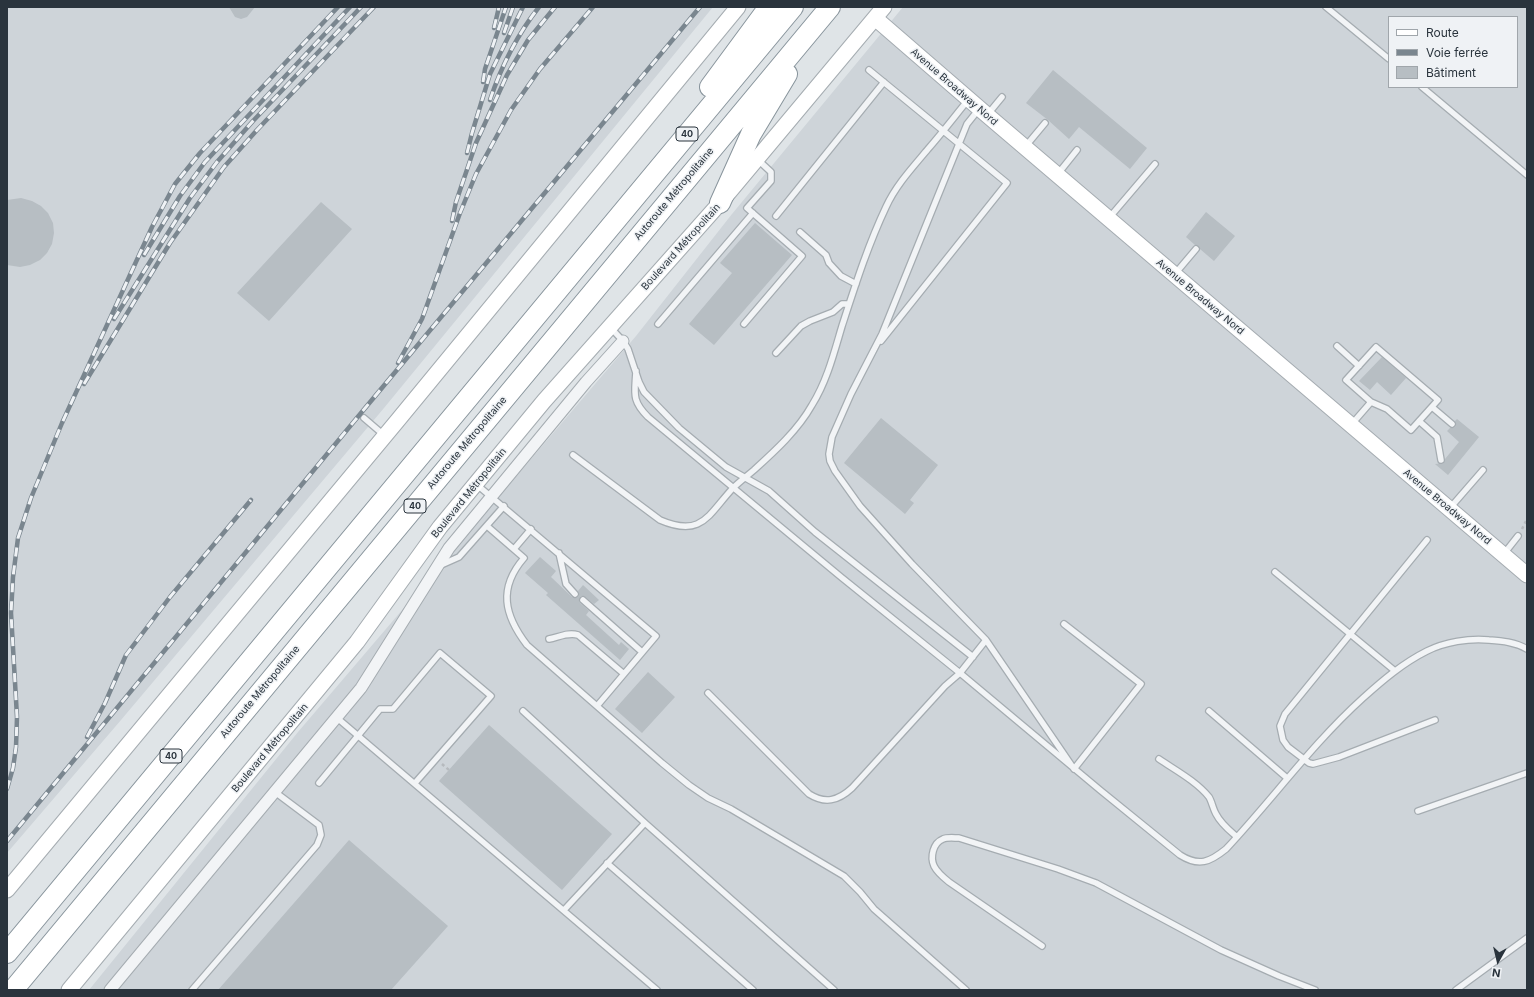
<!DOCTYPE html>
<html>
<head>
<meta charset="utf-8">
<style>
  body { margin:0 }
  #map { position:relative; width:1534px; height:997px; overflow:hidden; background:#dfe4e7; font-family:Inter,sans-serif }
  canvas { display:block }
  .frame { position:absolute; inset:0; border:8px solid #2a343d; pointer-events:none }
  .legend { position:absolute; left:1388px; top:16px; width:130px; height:72px; box-sizing:border-box; background:#eff2f5; border:1px solid #a0a6ab; margin:0; padding:5px 7px; list-style:none; font-size:12px; color:#2a343d }
  .legend li { display:flex; align-items:center; gap:8px; height:20px }
  .legend b { width:20px; border:1px solid #a0a6ab }
  .north { position:absolute; left:1478px; top:941px; width:40px; height:40px; -webkit-text-stroke:3px #eff2f5; paint-order:stroke; rotate:188deg; font-size:11px; font-weight:700; line-height:16px; text-align:center; color:#2a343d }
  .north::after { content:''; display:block; margin:auto; width:14px; height:18px; background:#2a343d; clip-path:polygon(50% 0,100% 100%,50% 72%,0 100%) }
</style>
</head>
<body>
<div id="map">
<canvas width="1534" height="997"></canvas>
<div class="frame"></div>
<ul class="legend">
<li><b style="height:5px;background:#fff"></b>Route</li>
<li><b style="height:5px;background:#7a868f"></b>Voie ferrée</li>
<li><b style="height:11px;background:#b7bec3"></b>Bâtiment</li>
</ul>
<div class="north">N</div>
</div>
<script>
const context = document.querySelector('canvas').getContext('2d');
context.lineJoin = 'round';
function fill(path, color) {
  context.fillStyle = color;
  context.fill(path, 'evenodd');
}
function trace(path, color, width, dash) {
  context.strokeStyle = color;
  context.lineWidth = width;
  context.lineCap = dash ? 'butt' : 'round';
  context.setLineDash(dash || []);
  context.stroke(path);
}
function drawText(font, color, halo, rows, align = 'center') {
  context.font = font + ' Inter,sans-serif';
  context.lineWidth = 3;
  context.setLineDash([]);
  context.textBaseline = 'middle';
  context.strokeStyle = halo;
  context.fillStyle = color;
  for (const [text, x, y, turn = 0] of rows) {
    context.save();
    context.translate(x, y);
    context.rotate((+turn || 0) * Math.PI / 180);
    context.textAlign = isNaN(turn) ? turn : align;
    if (halo) context.strokeText(text, 0, 0);
    context.fillText(text, 0, 0);
    context.restore();
  }
}
const built = new Path2D(`
  M 7,7 L 713,7 L 384,408 L 121,720 L 7,853 Z
  M 903,7 L 1527,7 L 1527,990 L 89,990 L 298,732 L 636,336 L 732,214 ZM 1389,17 L 1517,17 L 1517,87 L 1389,87 Z`);
const building = new Path2D(`
  M 229,7 L 255,7 L 247,17 L 241,19 L 235,17 Z
  M 1053,70 L 1147,148 L 1130,169 L 1079,127 L 1069,139 L 1048,120 L 1026,103 Z
  M 21,198 L 32,201 L 41,206 L 48,213 L 53,223 L 54,233 L 52,244 L 47,253 L 40,260 L 30,265 L 20,267 L 7,265 L 7,200 Z
  M 321,202 L 352,229 L 269,321 L 237,293 Z
  M 1206,212 L 1235,236 L 1214,261 L 1200,249 L 1198,246 L 1195,245 L 1186,237 Z
  M 755,223 L 792,255 L 714,345 L 689,324 L 732,273 L 720,263 Z
  M 1382,357 L 1406,378 L 1391,395 L 1377,382 L 1370,390 L 1359,381 Z
  M 881,418 L 938,465 L 910,500 L 914,503 L 905,514 L 844,463 Z
  M 1457,419 L 1479,437 L 1448,475 L 1435,464 L 1444,463 L 1445,459 L 1459,442 L 1447,431 L 1450,428 L 1455,427 L 1456,424 L 1455,421 Z
  M 540,557 L 556,571 L 551,577 L 572,597 L 575,598 L 578,597 L 579,594 L 578,591 L 583,585 L 599,600 L 594,604 L 584,596 L 581,596 L 579,600 L 580,603 L 589,611 L 586,615 L 619,645 L 621,642 L 629,649 L 620,660 L 546,595 L 548,593 L 525,573 Z
  M 648,672 L 675,697 L 642,733 L 615,709 Z
  M 489,725 L 612,834 L 562,890 L 439,781 Z
  M 349,840 L 448,926 L 391,990 L 218,990 Z`);
const path = new Path2D(`
  M 1522,529 L 1527,519
  M 442,764 L 449,770`);
const lane = new Path2D(`
  M 1326,7 L 1389,59
  M 869,70 L 1007,183 L 881,341
  M 1422,87 L 1527,175
  M 988,114 L 1002,97
  M 1025,147 L 1045,123
  M 1057,175 L 1077,150
  M 776,216 L 884,82
  M 1109,218 L 1155,164
  M 800,232 L 826,255 L 829,263 L 841,276 L 856,284
  M 1174,275 L 1196,249
  M 658,324 L 753,213
  M 744,324 L 802,256 L 747,208 L 771,181 L 771,172 L 757,159
  M 610,327 L 623,341 L 628,349 L 639,382 L 644,392 L 679,428 L 726,467 L 769,491 L 815,532 L 973,657
  M 1337,346 L 1359,366
  M 1376,347 L 1438,400 L 1411,430 L 1387,409 L 1371,402 L 1346,380 Z
  M 776,353 L 801,326 L 810,321 L 833,312 L 842,304 L 849,304
  M 636,371 C 635,393 631,400 648,417 L 841,577 L 960,673 L 986,640 L 912,564 L 860,506 L 835,471 L 830,461 L 829,454 L 832,437 L 851,394 L 882,334 L 967,124 L 979,109
  M 1432,407 L 1452,424
  M 364,418 L 385,436
  M 1419,421 L 1437,437 L 1441,460
  M 1351,425 L 1371,402
  M 573,455 L 660,520 C 702,538 708,515 733,488 C 740,481 747,476 754,470 C 775,451 798,430 812,405 C 827,381 834,353 842,326 C 855,286 868,245 886,207 C 896,185 913,167 928,149 C 942,133 955,116 968,100
  M 476,484 L 656,636 L 597,706
  M 1450,508 L 1483,470
  M 487,526 L 524,558 C 498,588 504,615 527,645 L 662,763 L 689,785 L 708,798 L 731,809 L 844,876 L 860,892 L 874,909 L 966,990
  M 1427,540 L 1285,714 L 1280,726 L 1283,740 L 1288,747 L 1309,763 L 1313,764 L 1339,757 L 1435,720
  M 514,549 L 531,529
  M 559,553 L 566,584 L 575,594
  M 1503,555 L 1518,536
  M 441,565 L 459,557 L 504,506
  M 1275,572 L 1395,671
  M 583,600 L 642,652
  M 549,639 C 559,637 568,632 578,635 L 624,674
  M 986,640 L 1074,769 L 1141,684 L 1064,624
  M 708,693 L 809,794 C 825,804 838,801 852,788 L 945,686 L 960,673 L 1100,790 L 1180,855 C 1199,867 1210,862 1226,849 C 1273,799 1312,744 1363,698 C 1383,680 1403,663 1427,651 C 1445,642 1469,638 1489,640 C 1502,641 1515,642 1527,649
  M 523,711 L 645,823 L 564,910
  M 1209,711 L 1287,778
  M 336,717 L 657,990
  M 1159,759 C 1175,770 1196,781 1209,797 C 1212,802 1213,809 1216,814 C 1221,824 1229,830 1237,837
  M 319,783 L 380,709 L 393,709 L 440,653 L 491,696 L 415,783
  M 1418,811 L 1527,773
  M 645,823 L 834,990
  M 607,863 L 753,990
  M 1042,946 L 949,882 C 944,878 937,872 934,866 C 930,857 933,843 943,839 C 947,837 954,838 959,838 L 1058,869 L 1096,883 L 1221,950 L 1279,976 L 1315,990
  M 192,990 L 317,845 L 321,835 L 319,825 L 275,792
  M 1456,990 L 1527,938`);
const street = new Path2D(`
  M 110,990 L 361,688 L 449,548 L 586,382 L 623,341`);
const secondary = new Path2D(`
  M 875,18 L 987,115 L 1527,575
  M 7,890 L 398,420 L 738,7
  M 69,990 L 357,642 L 440,527 L 544,401 L 720,203 L 884,7`);
const highway = new Path2D(`
  M 710,87 L 769,7
  M 720,203 L 751,134 L 787,74
  M 7,953 L 793,7
  M 13,990 L 830,7`);
const rail = new Path2D(`
  M 494,28 L 499,7
  M 504,33 L 513,7
  M 483,82 L 485,69 L 506,7
  M 490,100 C 501,67 517,35 539,7
  M 467,153 L 472,133 L 490,74 L 523,7
  M 452,221 L 456,202 L 476,143 L 507,75 L 528,40 L 555,7
  M 144,255 L 180,196 L 205,162 L 350,7
  M 114,319 L 190,198 L 217,162 L 253,121 L 361,7
  M 398,363 L 422,319 L 460,213 L 476,174 L 511,110 L 540,69 L 593,7
  M 84,384 L 170,243 L 224,167 L 257,130 L 374,7
  M 87,737 L 105,703 L 126,655 L 170,597 L 251,500
  M 7,789 L 13,768 L 16,747 L 17,717 L 11,613 L 13,577 L 18,538 L 31,498 L 62,423 L 152,227 L 175,184 L 200,153 L 338,7
  M 7,841 L 361,413 L 700,7`);
const shields = [
  [687,134,22],
  [415,506,22],
  [171,756,22]
];
const shieldNames = [
  ["40",687,134],
  ["40",415,506],
  ["40",171,756]
];
const streetNames = [
  ["Avenue Broadway Nord",954,87,41],
  ["Autoroute Métropolitaine",674,194,-50],
  ["Boulevard Métropolitain",681,247,-48],
  ["Avenue Broadway Nord",1200,297,40],
  ["Autoroute Métropolitaine",467,443,-50],
  ["Boulevard Métropolitain",469,493,-51],
  ["Avenue Broadway Nord",1447,507,40],
  ["Autoroute Métropolitaine",260,692,-50],
  ["Boulevard Métropolitain",270,748,-50]
];
fill(built, '#ced4d9');
fill(building, '#b7bec3');
trace(lane, '#a5acb1', 8);
trace(street, '#a5acb1', 13);
trace(secondary, '#a5acb1', 17);
trace(highway, '#88949c', 22);
trace(path, '#b6babe', 2.5, [3, 3]);
trace(lane, '#f2f4f6', 5.5);
trace(street, '#f2f4f6', 11);
trace(secondary, '#fff', 15);
trace(highway, '#fff', 20);
trace(rail, '#7a868f', 4.5);
trace(rail, '#eff2f5', 3, [9]);
for (const [x, y, w] of shields) {
  const box = new Path2D();
  box.roundRect(x - w / 2, y - 7, w, 14, 3);
  context.fillStyle = '#eff2f5';
  context.fill(box);
  trace(box, '#2a343d', 1);
}
drawText('bold 9px', '#2a343d', null, shieldNames);
drawText('10px', '#2a343d', '#eff2f5', streetNames);
</script>
</body>
</html>
